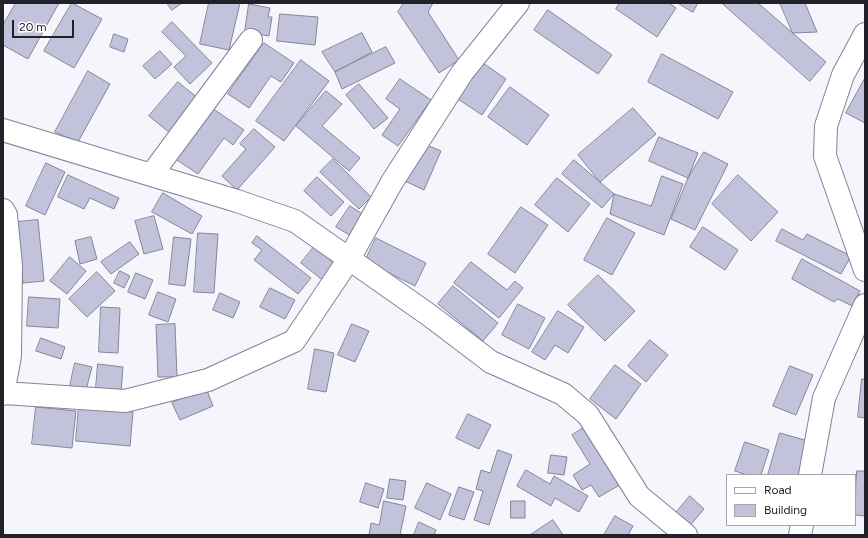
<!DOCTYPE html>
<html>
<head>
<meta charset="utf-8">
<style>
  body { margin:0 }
  #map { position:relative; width:868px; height:538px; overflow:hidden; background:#f5f5fb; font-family:Figtree,sans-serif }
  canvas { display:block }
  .frame { position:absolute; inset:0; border:4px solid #21212a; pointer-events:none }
  .legend { position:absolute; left:726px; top:474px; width:130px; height:52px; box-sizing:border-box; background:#fff; border:1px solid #a6a6aa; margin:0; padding:5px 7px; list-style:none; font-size:12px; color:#21212a }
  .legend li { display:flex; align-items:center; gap:8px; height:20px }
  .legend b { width:20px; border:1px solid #a6a6aa }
  .scale { position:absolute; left:12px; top:20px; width:62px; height:18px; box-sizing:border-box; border:2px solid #21212a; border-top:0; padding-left:5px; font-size:12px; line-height:14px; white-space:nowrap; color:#21212a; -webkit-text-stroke:3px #fff; paint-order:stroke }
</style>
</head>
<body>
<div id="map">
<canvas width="868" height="538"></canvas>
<div class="frame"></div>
<ul class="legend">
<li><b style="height:5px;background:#fff"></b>Road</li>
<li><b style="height:11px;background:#c3c2db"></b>Building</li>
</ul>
<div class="scale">20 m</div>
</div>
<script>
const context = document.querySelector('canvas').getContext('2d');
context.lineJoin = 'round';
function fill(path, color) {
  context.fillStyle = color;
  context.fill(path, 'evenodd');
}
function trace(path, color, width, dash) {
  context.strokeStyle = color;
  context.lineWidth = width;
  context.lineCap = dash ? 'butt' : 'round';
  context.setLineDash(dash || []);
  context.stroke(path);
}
const building = new Path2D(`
  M 16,3 L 59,3 L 28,59 L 3,45 L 3,25 Z
  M 72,3 L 102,19 L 74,68 L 44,51 Z
  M 167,3 L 182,3 L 172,10 Z
  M 209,3 L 240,3 L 229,50 L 200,44 Z
  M 404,3 L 433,3 L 428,12 L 459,60 L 439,73 L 398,12 Z
  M 620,3 L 669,3 L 676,8 L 657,37 L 616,9 Z
  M 678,3 L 698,3 L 693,12 Z
  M 722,3 L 758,3 L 826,62 L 810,81 Z
  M 780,3 L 805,3 L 817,32 L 793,33 Z
  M 249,4 L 270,8 L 268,17 L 272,17 L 269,36 L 245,32 Z
  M 548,10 L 612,55 L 598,74 L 534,30 Z
  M 280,14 L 318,17 L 315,45 L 277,41 Z
  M 172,22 L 212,63 L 190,84 L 174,67 L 186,56 L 162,32 Z
  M 362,33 L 372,52 L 335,72 L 322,52 Z
  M 114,34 L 128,39 L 124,52 L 110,47 Z
  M 264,43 L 294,63 L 281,82 L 271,76 L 249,108 L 228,94 Z
  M 386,47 L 395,63 L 342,89 L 335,72 Z
  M 160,51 L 172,64 L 155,79 L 143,66 Z
  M 662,54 L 733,92 L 718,119 L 648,82 Z
  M 301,60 L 329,81 L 284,141 L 256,121 Z
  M 480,61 L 506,79 L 482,115 L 455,97 Z
  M 88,71 L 110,84 L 78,142 L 55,132 Z
  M 865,78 L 865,123 L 846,113 Z
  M 400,79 L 431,100 L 398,146 L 382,135 L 400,109 L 386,99 Z
  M 178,82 L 199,99 L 170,133 L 149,116 Z
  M 359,84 L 388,118 L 374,129 L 346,95 Z
  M 510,87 L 549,115 L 527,145 L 488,117 Z
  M 326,91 L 342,104 L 322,126 L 360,158 L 349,171 L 296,126 Z
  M 212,108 L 244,130 L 233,145 L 224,138 L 198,174 L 177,160 Z
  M 633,108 L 656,134 L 600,182 L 578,155 Z
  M 254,129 L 275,147 L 237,190 L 222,176 L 246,149 L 240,144 Z
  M 659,137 L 698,153 L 688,178 L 649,161 Z
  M 422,143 L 441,151 L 424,190 L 405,181 Z
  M 704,152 L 728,164 L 695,230 L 671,219 L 688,178 Z
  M 333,159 L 371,197 L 359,209 L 320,172 Z
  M 574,160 L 614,194 L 602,208 L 562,174 Z
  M 46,163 L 65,172 L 45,215 L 26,206 Z
  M 68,175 L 119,198 L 114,209 L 90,198 L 84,209 L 58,197 Z
  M 738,175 L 778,212 L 751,241 L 712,204 Z
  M 662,176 L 683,184 L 664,235 L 610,214 L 614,194 L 651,206 Z
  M 317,177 L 344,202 L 331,216 L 304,191 Z
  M 557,178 L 590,204 L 568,232 L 535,205 Z
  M 163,193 L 202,216 L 192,234 L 152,212 Z
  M 350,206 L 364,215 L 351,236 L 336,227 Z
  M 521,207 L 548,225 L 515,273 L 488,254 Z
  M 154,216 L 163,249 L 144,254 L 135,221 Z
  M 607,218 L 635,233 L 612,275 L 584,260 Z
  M 38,220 L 44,281 L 23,283 L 17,222 Z
  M 703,227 L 738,250 L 725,270 L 690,247 Z
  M 782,229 L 803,240 L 807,234 L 851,256 L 841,274 L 776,241 Z
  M 198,233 L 218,234 L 214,293 L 194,292 Z
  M 257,236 L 311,278 L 298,294 L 254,260 L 262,250 L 252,243 Z
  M 91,237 L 97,259 L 80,264 L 75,241 Z
  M 174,237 L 191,239 L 185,286 L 169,284 Z
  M 376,238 L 426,263 L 415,286 L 365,261 Z
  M 130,242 L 139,254 L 111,274 L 101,262 Z
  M 314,247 L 341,269 L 329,285 L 301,263 Z
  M 70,257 L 86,271 L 67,294 L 50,281 Z
  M 802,259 L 860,291 L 852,306 L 838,299 L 834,302 L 792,279 Z
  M 471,262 L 507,290 L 515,281 L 523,288 L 499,318 L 454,283 Z
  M 120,271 L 130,276 L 124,288 L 114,283 Z
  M 97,272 L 115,291 L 87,317 L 69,299 Z
  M 136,273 L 153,280 L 145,299 L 128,292 Z
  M 598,275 L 635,311 L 605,341 L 568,305 Z
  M 453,286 L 498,323 L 483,341 L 438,304 Z
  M 270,288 L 295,300 L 285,319 L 260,307 Z
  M 158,292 L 176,299 L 168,322 L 149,315 Z
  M 220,293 L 240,302 L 233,318 L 213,310 Z
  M 29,297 L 60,299 L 58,328 L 27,326 Z
  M 518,304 L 545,318 L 529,349 L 502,335 Z
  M 101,307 L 120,308 L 118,353 L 99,352 Z
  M 558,311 L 584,327 L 568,353 L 555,345 L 545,360 L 532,352 Z
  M 175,324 L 177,377 L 158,377 L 156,325 Z
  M 352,324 L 369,331 L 355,362 L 338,355 Z
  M 41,338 L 65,347 L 61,359 L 36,351 Z
  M 650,340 L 668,355 L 646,382 L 628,366 Z
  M 315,349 L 334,353 L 326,392 L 308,389 Z
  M 75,363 L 92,367 L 86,390 L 70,386 Z
  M 98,364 L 123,367 L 121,391 L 96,388 Z
  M 615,365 L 641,384 L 616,419 L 590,399 Z
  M 790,366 L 813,375 L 796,415 L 773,406 Z
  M 862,379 L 865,379 L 865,418 L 858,417 Z
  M 206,388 L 213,406 L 180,420 L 172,403 Z
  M 79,406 L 133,412 L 130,446 L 76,441 Z
  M 36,407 L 76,411 L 72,448 L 32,444 Z
  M 468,414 L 491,425 L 479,449 L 456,438 Z
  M 588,425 L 623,483 L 599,497 L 591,485 L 582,490 L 573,475 L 590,464 L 572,435 Z
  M 780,433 L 808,441 L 798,475 L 768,475 Z
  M 745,442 L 769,450 L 761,475 L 747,475 L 735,471 Z
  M 498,450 L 512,455 L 489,525 L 474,520 L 483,491 L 476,489 L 481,470 L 490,473 Z
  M 551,455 L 567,457 L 564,475 L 548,473 Z
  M 526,470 L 550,484 L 554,476 L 588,496 L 579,512 L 555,498 L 551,506 L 517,486 Z
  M 857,471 L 865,471 L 865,516 L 855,515 Z
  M 390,479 L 406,481 L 403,500 L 387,498 Z
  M 366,483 L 384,489 L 378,508 L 360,502 Z
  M 427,483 L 451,494 L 440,520 L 415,508 Z
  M 459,487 L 474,492 L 464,520 L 449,515 Z
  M 690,496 L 704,509 L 688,528 L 674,515 Z
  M 384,501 L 406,506 L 400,535 L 369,535 L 371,523 L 379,525 Z
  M 511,501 L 525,501 L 525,518 L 511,518 Z
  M 615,516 L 633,526 L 628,535 L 604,535 Z
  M 553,520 L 563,535 L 530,535 Z
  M 419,522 L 436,530 L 434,535 L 414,535 Z`);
const minor = new Path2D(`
  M 865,34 L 843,75 L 826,126 L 825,156 L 865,270
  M 3,130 L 237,201 L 295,221 L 429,315 L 491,362 L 563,394 L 588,415 L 639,496 L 686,535
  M 152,174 L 251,40
  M 3,210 L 6,215 L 11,265 L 10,356 L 3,394
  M 4,393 L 125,401 L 208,380 L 294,341 L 349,259 L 392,182 L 462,73 L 518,3
  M 810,475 L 824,398 L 865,305
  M 800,535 L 802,525`);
fill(building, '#c3c2db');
trace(building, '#84849b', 1);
trace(minor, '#838299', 24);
trace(minor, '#fff', 22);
</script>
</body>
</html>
